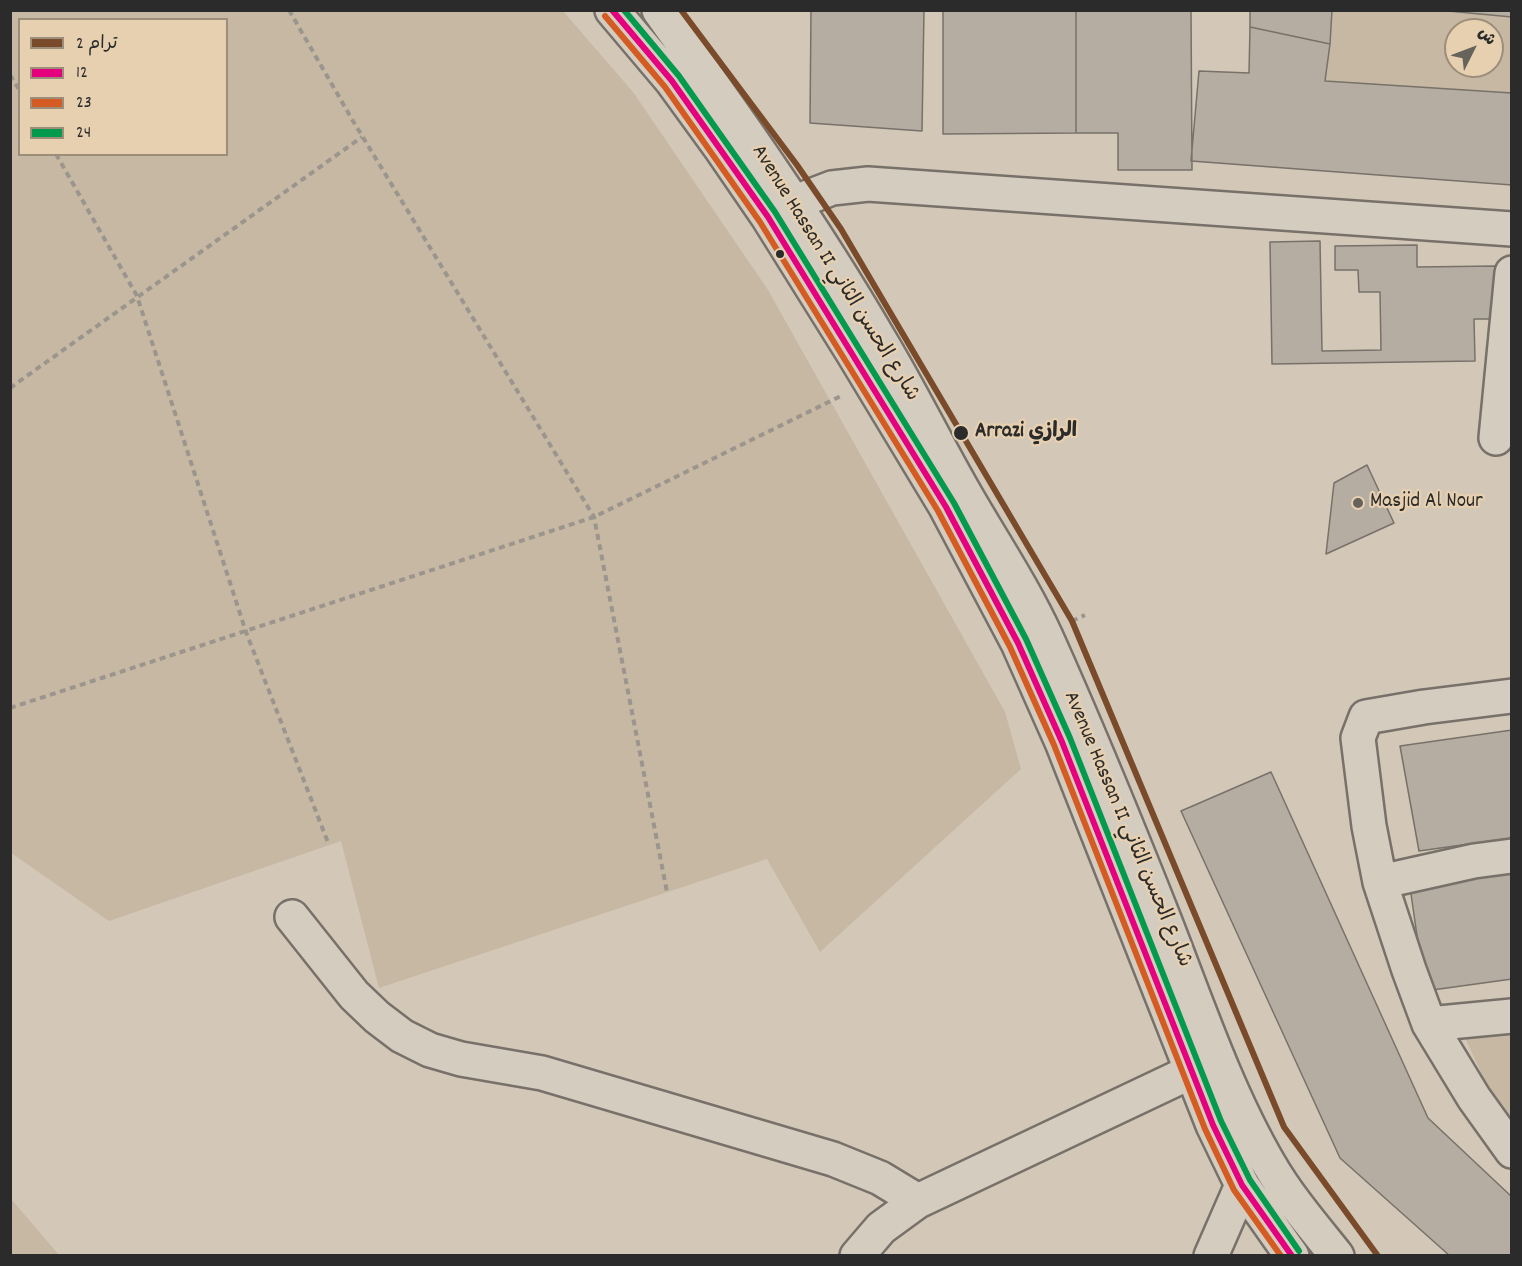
<!DOCTYPE html>
<html>
<head>
<meta charset="utf-8">
<style>
  body { margin:0 }
  #map { position:relative; width:1522px; height:1266px; overflow:hidden; background:#d3c7b7; font-family:Dekko,"Playpen Sans Arabic",sans-serif }
  canvas { display:block }
  .frame { position:absolute; inset:0; border:12px solid #2b2b2b; pointer-events:none }
  .legend { position:absolute; left:18px; top:18px; width:210px; height:138px; box-sizing:border-box; background:#e7d0b0; border:2px solid #9c8e7b; margin:0; padding:8px 10px; list-style:none; font-size:18px; color:#2b2b2b }
  .legend li { display:flex; align-items:center; gap:12px; height:30px }
  .legend b { width:30px; border:2px solid #9c8e7b }
  .north { position:absolute; left:1444px; top:18px; width:60px; height:60px; box-sizing:border-box; background:#e7d0b0; border:2px solid #9c8e7b; border-radius:50%; rotate:48deg; font-size:16px; font-weight:700; line-height:24px; text-align:center; color:#2b2b2b }
  .north::after { content:''; display:block; margin:auto; width:21px; height:27px; background:#66625c; clip-path:polygon(50% 0,100% 100%,50% 72%,0 100%) }
</style>
</head>
<body>
<div id="map">
<canvas width="1522" height="1266"></canvas>
<div class="frame"></div>
<ul class="legend">
<li><b style="height:8px;background:#7a4b2a"></b>ترام 2</li>
<li><b style="height:8px;background:#e5007d"></b>12</li>
<li><b style="height:8px;background:#d45c23"></b>23</li>
<li><b style="height:8px;background:#049a4d"></b>24</li>
</ul>
<div class="north">ش</div>
</div>
<script>
const context = document.querySelector('canvas').getContext('2d');
context.lineJoin = 'round';
function fill(path, color) {
  context.fillStyle = color;
  context.fill(path, 'evenodd');
}
function trace(path, color, width, dash) {
  context.strokeStyle = color;
  context.lineWidth = width;
  context.lineCap = dash ? 'butt' : 'round';
  context.setLineDash(dash || []);
  context.stroke(path);
}
function drawText(font, color, halo, rows, align = 'center') {
  context.font = font + ' Dekko,"Playpen Sans Arabic",sans-serif';
  context.lineWidth = 4.5;
  context.setLineDash([]);
  context.textBaseline = 'middle';
  context.strokeStyle = halo;
  context.fillStyle = color;
  for (const [text, x, y, turn = 0] of rows) {
    context.save();
    context.translate(x, y);
    context.rotate((+turn || 0) * Math.PI / 180);
    context.textAlign = isNaN(turn) ? turn : align;
    if (halo) context.strokeText(text, 0, 0);
    context.fillText(text, 0, 0);
    context.restore();
  }
}
const green = new Path2D(`
  M 11,10 L 563,11 L 633,92 L 768,290 L 1005,712 L 1021,769 L 820,952 L 767,859 L 379,988 L 341,841 L 109,921 L 14,855 L 10,851 ZM 20,20 L 226,20 L 226,154 L 20,154 Z
  M 1437,10 L 1511,17 L 1511,93 L 1325,81 L 1332,11 ZM 1456,30 L 1492,30 L 1492,66 L 1456,66 Z
  M 1511,1026 L 1511,1127 L 1502,1118 L 1462,1031 Z
  M 11,1199 L 59,1255 L 11,1255 Z`);
const building = new Path2D(`
  M 811,10 L 924,10 L 922,131 L 810,123 Z
  M 943,10 L 1076,10 L 1076,133 L 943,134 Z
  M 1076,10 L 1191,10 L 1192,170 L 1118,170 L 1118,133 L 1076,133 Z
  M 1250,10 L 1332,10 L 1330,44 L 1250,27 Z
  M 1437,10 L 1512,10 L 1512,17 Z
  M 1250,27 L 1330,44 L 1325,81 L 1512,93 L 1512,185 L 1191,161 L 1199,71 L 1249,73 Z
  M 1320,241 L 1322,351 L 1381,350 L 1380,292 L 1359,292 L 1358,270 L 1335,270 L 1335,246 L 1417,245 L 1417,267 L 1497,266 L 1497,319 L 1474,319 L 1475,361 L 1272,364 L 1270,242 Z
  M 1367,465 L 1394,523 L 1326,554 L 1334,483 Z
  M 1512,730 L 1512,838 L 1419,851 L 1400,746 Z
  M 1271,772 L 1428,1118 L 1512,1197 L 1512,1256 L 1450,1256 L 1340,1158 L 1181,811 Z
  M 1512,872 L 1512,979 L 1425,991 L 1410,887 Z`);
const path = new Path2D(`
  M 289,10 L 353,121 L 594,517 L 667,892
  M 10,75 L 20,91
  M 56,154 L 137,296 L 246,632 L 329,845
  M 10,388 L 362,137
  M 1072,621 L 1085,615
  M 10,708 L 594,517 L 843,395`);
const minor = new Path2D(`
  M 769,217 L 793,203 L 832,188 L 868,184 L 1512,229
  M 1496,438 L 1512,273
  M 1512,696 L 1424,707 L 1366,717 L 1358,738 L 1369,826 L 1380,882 L 1409,970 L 1429,1024 L 1474,1098 L 1512,1151
  M 1380,882 L 1474,861 L 1512,856
  M 292,917 L 354,995 L 377,1017 L 402,1036 L 430,1050 L 461,1059 L 542,1073 L 833,1159 L 880,1178 L 918,1201
  M 1429,1024 L 1512,1016
  M 857,1256 L 881,1228 L 918,1201 L 1218,1059
  M 1211,1256 L 1242,1185`);
const highway = new Path2D(`
  M 612,10 L 672,81 L 720,147 L 768,217 L 853,353 L 946,507 L 1018,643 L 1062,742 L 1213,1125 L 1242,1185 L 1292,1256
  M 659,10 C 736,117 812,224 878,337 C 909,388 935,442 965,494 C 992,541 1023,587 1046,637 C 1087,728 1125,821 1162,914 C 1194,995 1225,1089 1269,1164 C 1288,1197 1313,1226 1337,1256`);
const bus1 = new Path2D(`
  M 612,10 L 672,81 L 768,217 L 946,507 L 1018,643 L 1062,742 L 1213,1125 L 1242,1185 L 1292,1256`);
const bus2 = new Path2D(`
  M 605,16 L 665,87 L 760,222 L 938,511 L 1010,647 L 1054,745 L 1205,1129 L 1234,1190 L 1281,1256`);
const bus3 = new Path2D(`
  M 624,10 L 679,76 L 775,212 L 954,503 L 1026,639 L 1070,738 L 1221,1121 L 1250,1180 L 1299,1251`);
const tram1 = new Path2D(`
  M 681,10 L 797,165 L 841,229 L 1072,621 L 1284,1127 L 1378,1256`);
const markers = [
  [780,254,5,"#2b2b2b"],
  [961,433,8,"#2b2b2b"],
  [1358,503,6,"#66625c"]
];
const streetNames = [
  ["Avenue Hassan II شارع الحسن الثاني",834,274,58],
  ["Avenue Hassan II شارع الحسن الثاني",1126,830,67]
];
const stopNames = [
  ["Arrazi الرازي",975,433]
];
const poiNames = [
  ["Masjid Al Nour",1370,503]
];
fill(green, '#c7b8a3');
fill(building, '#b6ada2');
trace(building, '#77716a', 1.5);
trace(minor, '#77716a', 38);
trace(highway, '#77716a', 38);
trace(path, '#9b958d', 4, [6, 4.5]);
trace(minor, '#d5ccc0', 33);
trace(highway, '#d5ccc0', 33);
trace(bus1, '#e5007d', 6);
trace(bus2, '#d45c23', 6);
trace(bus3, '#049a4d', 6);
trace(tram1, '#7a4b2a', 6);
for (const [x, y, r, color] of markers) {
  const dot = new Path2D();
  dot.arc(x, y, r, 0, 2 * Math.PI);
  context.fillStyle = color;
  context.fill(dot);
  trace(dot, '#e7d0b0', 2);
}
drawText('21px', '#2b2b2b', '#e7d0b0', streetNames);
drawText('bold 21px', '#2b2b2b', '#e7d0b0', stopNames, 'left');
drawText('21px', '#2b2b2b', '#e7d0b0', poiNames, 'left');
</script>
</body>
</html>
